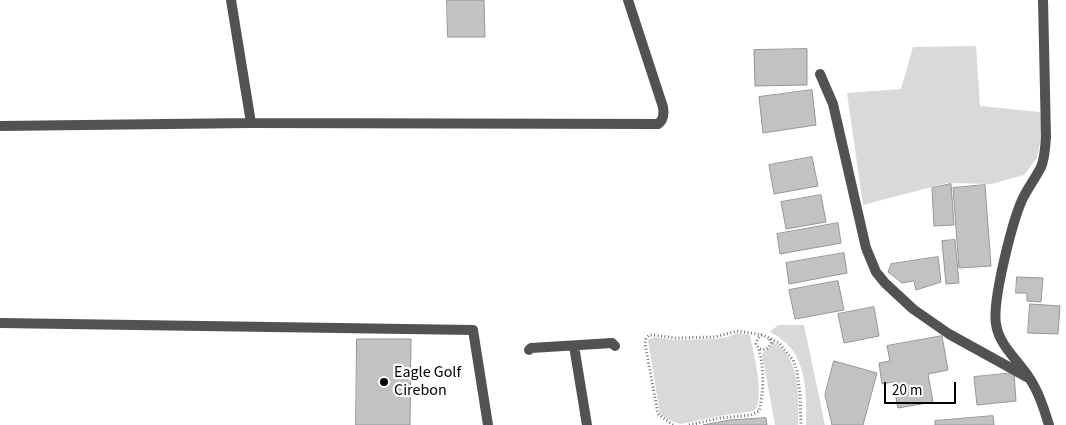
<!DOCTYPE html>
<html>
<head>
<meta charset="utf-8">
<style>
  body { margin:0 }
  #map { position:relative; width:1066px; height:425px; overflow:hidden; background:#fff; font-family:"Source Sans 3",sans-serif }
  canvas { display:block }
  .scale { position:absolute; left:884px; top:382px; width:72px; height:22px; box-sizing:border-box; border:2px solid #000; border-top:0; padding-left:6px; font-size:15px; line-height:18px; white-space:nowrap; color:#000; -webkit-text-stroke:4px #fff; paint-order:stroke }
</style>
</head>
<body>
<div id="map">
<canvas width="1066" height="425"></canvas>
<div class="scale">20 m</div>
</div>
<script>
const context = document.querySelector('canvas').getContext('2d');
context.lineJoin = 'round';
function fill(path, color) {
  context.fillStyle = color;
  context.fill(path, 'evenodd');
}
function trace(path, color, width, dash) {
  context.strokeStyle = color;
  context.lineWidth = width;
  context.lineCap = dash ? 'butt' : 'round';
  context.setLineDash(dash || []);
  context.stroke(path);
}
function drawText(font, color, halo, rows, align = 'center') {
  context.font = font + ' "Source Sans 3",sans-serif';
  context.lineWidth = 4.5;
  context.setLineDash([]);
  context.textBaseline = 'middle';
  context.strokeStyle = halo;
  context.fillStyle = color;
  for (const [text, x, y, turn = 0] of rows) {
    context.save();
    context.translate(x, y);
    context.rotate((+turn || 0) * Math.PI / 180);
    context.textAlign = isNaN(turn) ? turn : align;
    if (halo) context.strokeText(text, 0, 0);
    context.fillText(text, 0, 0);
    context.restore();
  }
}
const green = new Path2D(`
  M 976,46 L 980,106 L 1040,112 L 1042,133 L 1037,158 L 1024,175 L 991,184 L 947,183 L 863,205 L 847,93 L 901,89 L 913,47 Z
  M 778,325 L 804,325 L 825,425 L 806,425 C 807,390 807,349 770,332 Z
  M 737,333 L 750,335 C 753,353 766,398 754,411 L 719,416 L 681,424 L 673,422 L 660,414 L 648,340 L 654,337 L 675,340 L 715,339 L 728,337 Z
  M 772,341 C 801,357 799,397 798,425 L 775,425 L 762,354 L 770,347 Z`);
const building = new Path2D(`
  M 447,0 L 484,0 L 485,37 L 448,37 Z
  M 807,49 L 807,85 L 755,86 L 754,50 Z
  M 812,90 L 816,125 L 763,133 L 759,97 Z
  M 812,157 L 818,186 L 774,194 L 769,165 Z
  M 951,184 L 954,225 L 934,226 L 932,188 Z
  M 985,185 L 991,266 L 959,268 L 953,188 Z
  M 821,195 L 826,222 L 786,229 L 781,202 Z
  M 838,223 L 841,243 L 780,254 L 777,234 Z
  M 955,240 L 959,283 L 946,284 L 942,241 Z
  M 844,253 L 847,273 L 789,284 L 786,263 Z
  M 938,257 L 941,282 L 916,290 L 914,281 L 902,283 L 888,272 L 891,264 Z
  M 1017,277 L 1043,278 L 1041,302 L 1027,301 L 1027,293 L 1016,293 Z
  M 838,281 L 844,310 L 795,319 L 789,290 Z
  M 1030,304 L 1060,306 L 1058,334 L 1028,333 Z
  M 874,307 L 879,336 L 844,343 L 838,314 Z
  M 942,336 L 948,370 L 928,374 L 933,402 L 898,408 L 893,382 L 882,384 L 879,363 L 890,361 L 887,346 Z
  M 357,339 L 411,339 L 410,425 L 356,425 Z
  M 834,361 L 877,373 L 863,425 L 832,425 L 825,395 Z
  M 1014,373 L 1016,401 L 977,405 L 974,377 Z
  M 993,416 L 994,425 L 935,425 L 935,421 Z
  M 766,418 L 767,425 L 703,425 L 730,420 Z`);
const path = new Path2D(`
  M 760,349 L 763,350 L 768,348 L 771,343 L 769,338
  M 673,425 L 658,414 L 645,344 L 646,339 L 649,335 L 654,335 L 675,338 L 715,337 L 737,331 L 763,335 L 779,343 L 793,360 L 797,371 L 800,394 L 801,425
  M 689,425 L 720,418 L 751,415 L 759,411 C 764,394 765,358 756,344 L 758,338 L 762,335`);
const service = new Path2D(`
  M 0,323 L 473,330 L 488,425
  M 574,346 L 587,425
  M 529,350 L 531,348 L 612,343 L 615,346`);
const minor = new Path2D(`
  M 231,0 L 251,123
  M 1043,0 L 1046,137 C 1045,147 1045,158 1041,167 C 1035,179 1027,189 1022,200 C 1012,223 992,301 996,324 C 999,346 1019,361 1030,379 C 1039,393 1044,409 1049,425
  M 820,74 L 833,104 L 866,248 L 876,272 L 885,283 L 913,309 L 949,334 L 1027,377
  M 0,126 L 251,123 L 658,124 C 664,120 664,113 663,107 L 628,0`);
const markers = [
  [384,382,5,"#000"]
];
const poiNames = [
  ["Eagle Golf",394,373],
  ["Cirebon",394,391]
];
fill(green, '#d9d9d9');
fill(building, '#c2c2c2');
trace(building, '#969696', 1);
trace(path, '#747474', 3, [1, 2.5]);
trace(service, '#525252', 10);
trace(minor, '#525252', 10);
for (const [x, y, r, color] of markers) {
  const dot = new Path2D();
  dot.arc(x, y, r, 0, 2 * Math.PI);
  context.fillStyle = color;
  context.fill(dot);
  trace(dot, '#fff', 2);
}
drawText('16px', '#000', '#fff', poiNames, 'left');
</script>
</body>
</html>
